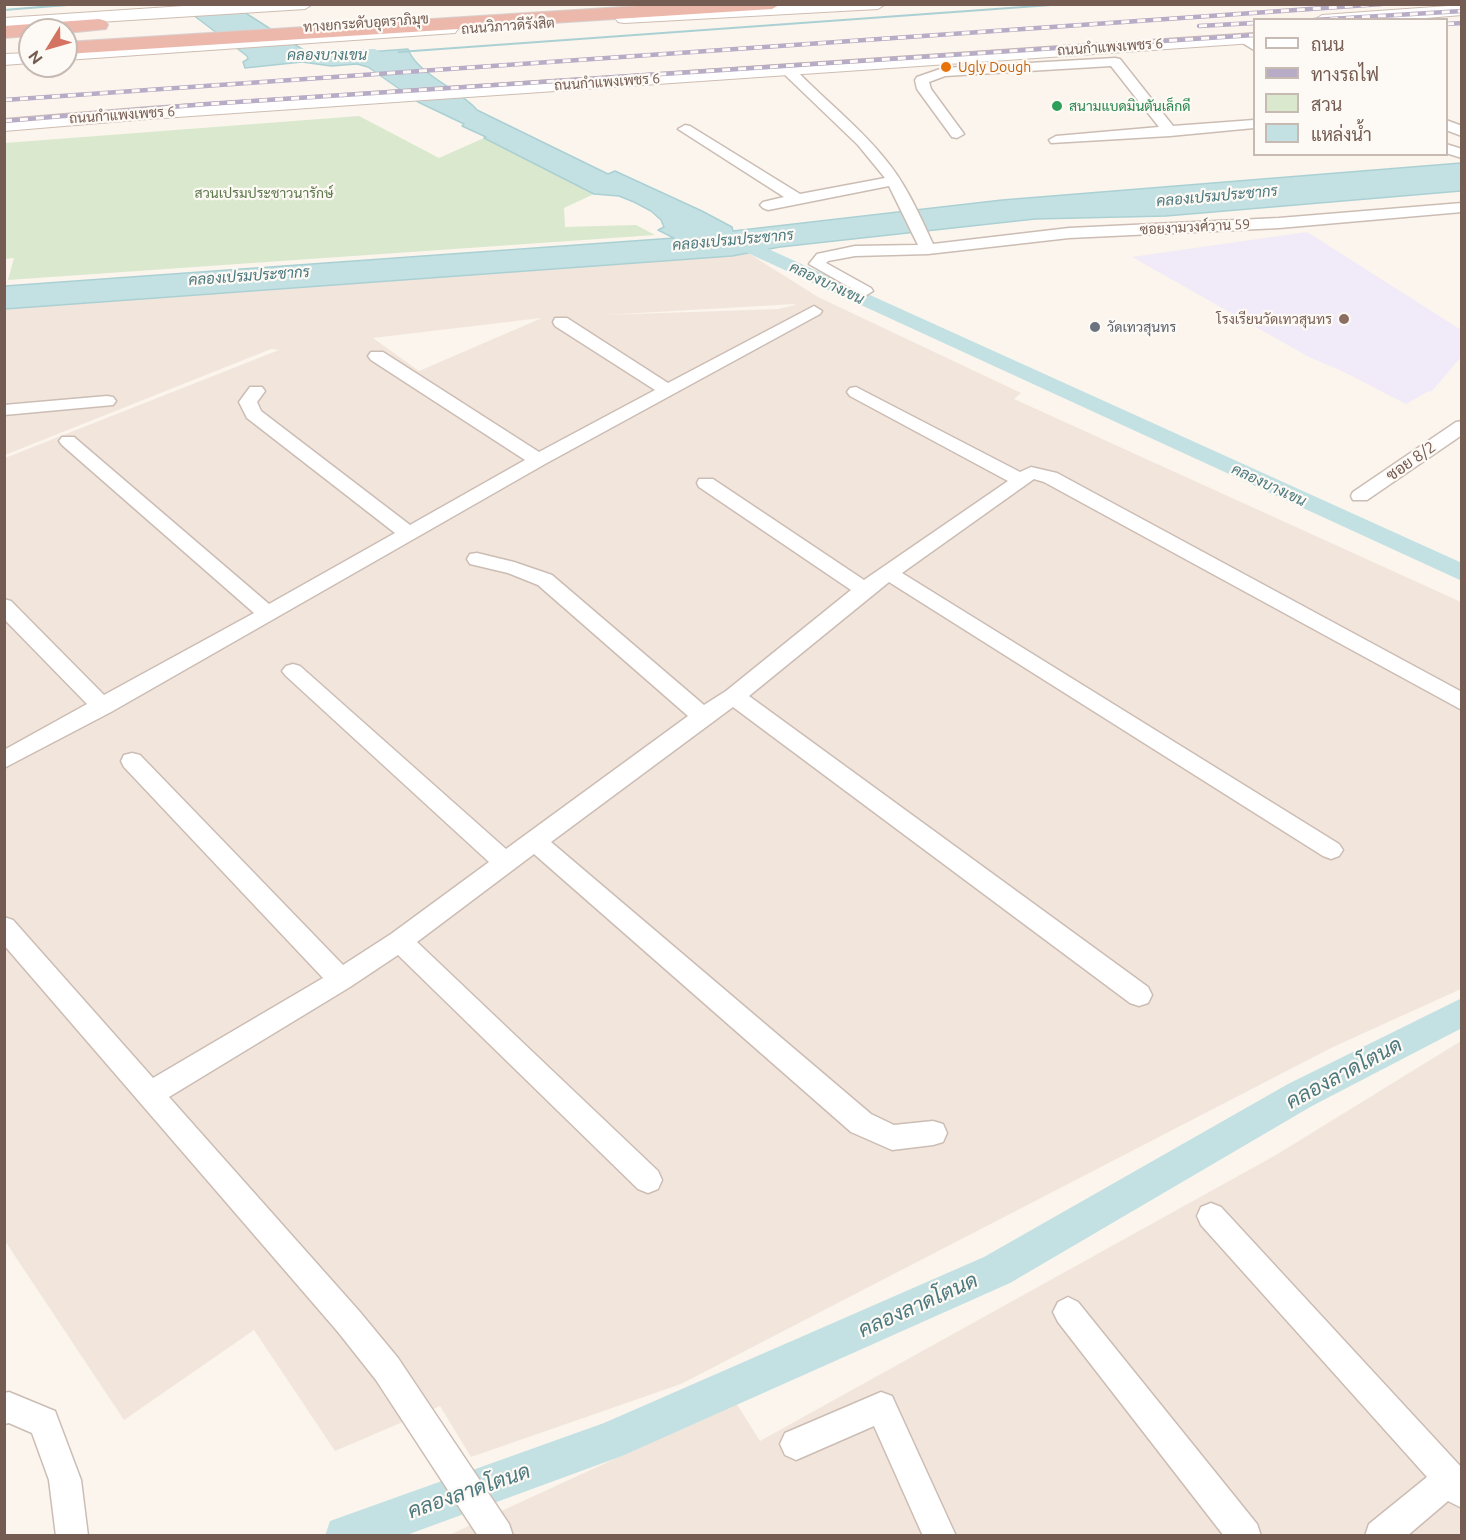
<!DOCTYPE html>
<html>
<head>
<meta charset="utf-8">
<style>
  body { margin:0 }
  #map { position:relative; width:1466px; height:1540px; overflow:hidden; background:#fbf5ed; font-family:Ubuntu,Sarabun,sans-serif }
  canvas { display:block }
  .frame { position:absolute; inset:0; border:6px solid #745c52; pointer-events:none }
  .legend { position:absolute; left:1253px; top:18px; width:195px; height:138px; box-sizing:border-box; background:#fdf9f4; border:2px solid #c6bab3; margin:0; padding:8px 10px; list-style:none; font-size:18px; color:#745c52 }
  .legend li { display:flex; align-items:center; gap:12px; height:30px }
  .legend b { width:30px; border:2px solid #c6bab3 }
  .north { position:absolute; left:18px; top:18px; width:60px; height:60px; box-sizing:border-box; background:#fdf9f4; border:2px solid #c6bab3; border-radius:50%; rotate:233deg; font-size:16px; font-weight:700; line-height:24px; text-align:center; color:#745c52 }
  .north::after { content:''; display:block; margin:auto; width:21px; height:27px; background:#d57362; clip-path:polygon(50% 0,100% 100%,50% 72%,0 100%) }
</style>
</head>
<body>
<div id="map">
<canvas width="1466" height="1540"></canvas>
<div class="frame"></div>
<ul class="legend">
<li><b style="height:8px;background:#fff"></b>ถนน</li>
<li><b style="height:8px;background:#b7abc5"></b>ทางรถไฟ</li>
<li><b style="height:16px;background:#dae8cd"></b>สวน</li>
<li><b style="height:16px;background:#c3e1e3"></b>แหล่งน้ำ</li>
</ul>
<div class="north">N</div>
</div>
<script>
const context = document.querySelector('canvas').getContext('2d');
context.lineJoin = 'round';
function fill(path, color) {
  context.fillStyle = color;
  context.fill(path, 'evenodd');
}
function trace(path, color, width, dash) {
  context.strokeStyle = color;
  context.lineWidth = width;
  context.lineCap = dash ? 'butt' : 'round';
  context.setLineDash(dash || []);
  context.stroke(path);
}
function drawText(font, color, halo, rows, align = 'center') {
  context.font = font + ' Ubuntu,Sarabun,sans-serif';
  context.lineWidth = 4.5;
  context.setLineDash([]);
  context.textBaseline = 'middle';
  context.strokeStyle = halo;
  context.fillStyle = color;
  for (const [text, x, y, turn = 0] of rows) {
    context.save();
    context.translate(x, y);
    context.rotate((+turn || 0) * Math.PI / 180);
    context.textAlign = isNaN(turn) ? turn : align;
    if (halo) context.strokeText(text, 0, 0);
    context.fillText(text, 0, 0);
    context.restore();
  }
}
const residential = new Path2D(`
  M 748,253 L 818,297 L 1021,393 L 1014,399 L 1461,602 L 1461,989 L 1333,1047 L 681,1384 L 471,1457 L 440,1406 L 335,1451 L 254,1330 L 124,1420 L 5,1241 L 5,458 L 279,350 L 271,349 L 5,455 L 5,309 L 732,256 ZM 795,305 L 778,309 L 604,315 L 795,304 ZM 542,318 L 419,371 L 373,338 L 541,318 Z
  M 1461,1041 L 1461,1535 L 447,1536 L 736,1403 L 760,1441 L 1276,1155 Z`);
const education = new Path2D(`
  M 1307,232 L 1461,330 L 1461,357 L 1432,391 L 1427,392 L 1406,404 L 1346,373 L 1309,357 L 1132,257 Z`);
const green = new Path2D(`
  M 359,116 L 439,158 L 484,138 L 594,194 L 564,208 L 565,227 L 636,225 L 655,235 L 8,280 L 14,258 L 5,259 L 5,143 Z`);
const water = new Path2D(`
  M 180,5 L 233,5 L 313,56 L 408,49 C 417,74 459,89 477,110 L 608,174 L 615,171 L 702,211 L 732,227 L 733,231 L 1002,200 L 1461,163 L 1461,191 L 1166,216 L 1035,219 L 780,247 L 732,256 L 5,309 L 5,286 L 674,238 L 658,230 L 664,227 L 661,220 L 651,211 L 634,202 L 619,196 L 594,194 L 484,138 L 486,137 L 462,126 L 464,124 L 418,102 L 368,67 L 357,64 L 331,66 L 302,62 L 245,68 L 243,62 L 248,59 L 247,56 Z`);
const stream = new Path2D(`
  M 64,4 L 93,4 L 4,11 L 4,9 Z
  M 1051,4 L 1079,4 L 399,53 L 397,52 L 399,51 Z`);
const canal = new Path2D(`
  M 273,45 L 285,51 L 375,49 L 383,54 L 375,59 L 281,61 L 275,60 L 265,50 Z
  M 722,228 L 1462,563 L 1462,581 L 715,238 L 712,234 L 715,230 Z
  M 1462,998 L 1462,1028 L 1312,1106 L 1010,1283 L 622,1456 L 404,1536 L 325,1536 L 330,1521 L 604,1423 L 984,1257 L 1288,1084 Z`);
const street = new Path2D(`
  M 1242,35 L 1254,41 L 1254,50 L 1236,39 Z
  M 1115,58 L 1120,59 L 1173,126 L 1254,120 L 1254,128 L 1170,136 L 1051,143 L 1049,140 L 1056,136 L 1159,127 L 1111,66 L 945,76 L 929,82 L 931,89 L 964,134 L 957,138 L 952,137 L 917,89 L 915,80 L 917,77 L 943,68 Z
  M 788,66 L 793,67 C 823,99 858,125 885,159 C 906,184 919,214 933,244 L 1069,228 L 1279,218 L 1462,203 L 1462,212 L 1279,228 L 1069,238 L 928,254 L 855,256 L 828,261 L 826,263 L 871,288 L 873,291 L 865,296 L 809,264 L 817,254 L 855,246 L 918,245 L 889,186 L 768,210 L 763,208 L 760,205 L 763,202 L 784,197 L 678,129 L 685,125 L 690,126 L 800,194 L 885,178 L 858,145 L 783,73 L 781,70 Z
  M 1446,120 L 1462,126 L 1462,136 L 1446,130 Z
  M 1446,144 L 1462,149 L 1462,158 L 1446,153 Z
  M 814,306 L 822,311 L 820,314 L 545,464 L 111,712 L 4,768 L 4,750 L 87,704 L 4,619 L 4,599 L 11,601 L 104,695 L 254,613 L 62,445 L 59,441 L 62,437 L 74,437 L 269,604 L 395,533 L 247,418 L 239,402 L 250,387 L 262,387 L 265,391 L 257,402 L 261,411 L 410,525 L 525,460 L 371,360 L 368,356 L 371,352 L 383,352 L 539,452 L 655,390 L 555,326 L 553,322 L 555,318 L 567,318 L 668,383 Z
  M 856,387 L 1020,472 L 1031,467 L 1057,473 L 1462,692 L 1462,710 L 1044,482 L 1034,479 L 902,573 L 1339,844 L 1343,850 L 1339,856 L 1331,859 L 1323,856 L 889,582 L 749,696 L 1148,987 L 1152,995 L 1148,1003 L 1139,1006 L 1130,1003 L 733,707 L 551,842 L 871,1114 L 894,1125 L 933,1121 L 943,1124 L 947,1133 L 943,1142 L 933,1145 L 892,1150 L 851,1132 L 534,854 L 417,942 L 658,1171 L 662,1180 L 658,1189 L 648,1193 L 638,1189 L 398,955 L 350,987 L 169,1097 L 360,1312 L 398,1358 L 509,1524 L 513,1536 L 478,1536 L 376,1380 L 338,1332 L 4,945 L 4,917 L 13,920 L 153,1078 L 323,978 L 124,767 L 121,761 L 124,755 L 132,753 L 140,755 L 343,965 L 391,934 L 489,862 L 286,676 L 282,671 L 286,666 L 293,664 L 300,666 L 506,849 L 688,716 L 538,585 L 508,573 L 470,564 L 467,559 L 470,554 L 477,553 L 514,562 L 552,575 L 704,705 L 726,691 L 851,590 L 699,487 L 697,483 L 699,479 L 713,479 L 864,580 L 1008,481 L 850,396 L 847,392 L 850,388 Z
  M 107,396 L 113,397 L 116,401 L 113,405 L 4,415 L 4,405 Z
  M 1462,421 L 1462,435 L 1367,500 L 1353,500 L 1351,496 L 1353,492 L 1456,422 Z
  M 1211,1203 L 1221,1207 L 1462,1468 L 1462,1508 L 1448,1501 L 1407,1536 L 1365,1536 L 1369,1524 L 1427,1477 L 1201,1225 L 1197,1216 L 1201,1207 Z
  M 1068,1297 L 1078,1302 L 1257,1524 L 1261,1536 L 1224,1536 L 1058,1322 L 1053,1312 L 1058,1302 Z
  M 9,1392 L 55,1411 L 81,1480 L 88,1536 L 56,1536 L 49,1480 L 32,1433 L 9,1423 L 4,1424 L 4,1393 Z
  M 881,1392 L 892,1396 L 956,1536 L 923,1536 L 874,1426 L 796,1460 L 785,1455 L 780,1444 L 785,1433 Z`);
const secondary = new Path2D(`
  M 214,4 L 313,4 L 305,9 L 4,28 L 4,18 Z
  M 774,4 L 886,4 L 878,9 L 624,23 L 618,22 L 615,18 L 618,14 L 624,13 Z
  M 1462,5 L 1462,15 L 1402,20 L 1314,20 L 1322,15 Z
  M 449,24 L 455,25 L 458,29 L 455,33 L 66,60 L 66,50 Z
  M 1254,33 L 1254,43 L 148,119 L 4,131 L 4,119 L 148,107 Z
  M 30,53 L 30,63 L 4,65 L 4,54 Z`);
const highway = new Path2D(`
  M 670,4 L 781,4 L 772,9 L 66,54 L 66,42 Z
  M 99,19 L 106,21 L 108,25 L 106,29 L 66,33 L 66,30 L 30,30 L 30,36 L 4,38 L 4,26 Z`);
const rail = new Path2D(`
  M 1314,20 L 1462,11
  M 1446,24 L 1462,23
  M 1199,26 L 1254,23
  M 4,100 L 1382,4
  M 4,121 L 207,104 L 1254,35`);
const markers = [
  [946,67,6,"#e8710a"],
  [1057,106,6,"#2e9e5b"],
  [1344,319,6,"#8d6e63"],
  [1095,327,6,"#6b7280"]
];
const farStreetnames = [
  ["ทางยกระดับอุตราภิมุข",366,23,-4],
  ["ถนนวิภาวดีรังสิต",508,26,-4],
  ["ถนนกำแพงเพชร 6",1110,47,-4],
  ["ถนนกำแพงเพชร 6",607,82,-4],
  ["ถนนกำแพงเพชร 6",122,115,-4],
  ["ซอยงามวงศ์วาน 59",1195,227,-3]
];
const farFoodnames = [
  ["Ugly Dough",958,67]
];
const farLeisurenames = [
  ["สนามแบดมินตันเล็กดี",1069,106]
];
const farParknames = [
  ["สวนเปรมประชาวนารักษ์",264,193]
];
const farEducationnames = [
  ["โรงเรียนวัดเทวสุนทร",1332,319]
];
const farWorshipnames = [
  ["วัดเทวสุนทร",1107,327]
];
const farWaternames = [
  ["คลองบางเขน",327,55],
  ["คลองเปรมประชากร",1217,196,-5],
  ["คลองเปรมประชากร",733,240,-5],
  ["คลองเปรมประชากร",249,276,-4],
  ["คลองบางเขน",827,283,25],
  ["คลองบางเขน",1269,485,25]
];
const streetNames = [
  ["ซอย 8/2",1411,461,-35]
];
const nearWaternames = [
  ["คลองลาดโตนด",1344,1073,-28],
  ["คลองลาดโตนด",918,1305,-24],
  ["คลองลาดโตนด",469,1491,-19]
];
fill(residential, '#f2e6dc');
fill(education, '#f1eaf8');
fill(green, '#dae8cd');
fill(water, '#c3e1e3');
trace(water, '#abd0d3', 1.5);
fill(stream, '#abd0d3');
fill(canal, '#c3e1e3');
trace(street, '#ccbdb4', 3);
trace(secondary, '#cebdb2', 2);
trace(highway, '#d8d1cf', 2);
fill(street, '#fff');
fill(secondary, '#fff');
fill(highway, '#edb8ac');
trace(rail, '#b7abc5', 4.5);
trace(rail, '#fdf9f4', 3, [8]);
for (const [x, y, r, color] of markers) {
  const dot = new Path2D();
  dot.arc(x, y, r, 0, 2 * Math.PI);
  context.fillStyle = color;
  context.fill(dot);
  trace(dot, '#fdf9f4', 2);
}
drawText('14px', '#745c52', '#fdf9f4', farStreetnames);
drawText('14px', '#c56008', '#fdf9f4', farFoodnames, 'left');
drawText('14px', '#27864d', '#fdf9f4', farLeisurenames, 'left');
drawText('14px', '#5c784b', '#fdf9f4', farParknames);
drawText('14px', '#785e54', '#fdf9f4', farEducationnames, 'right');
drawText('14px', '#5b616d', '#fdf9f4', farWorshipnames, 'left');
drawText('italic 15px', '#4b797e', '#fdf9f4', farWaternames);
drawText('16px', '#745c52', '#fdf9f4', streetNames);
drawText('italic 21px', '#4b797e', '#fdf9f4', nearWaternames);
</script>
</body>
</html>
